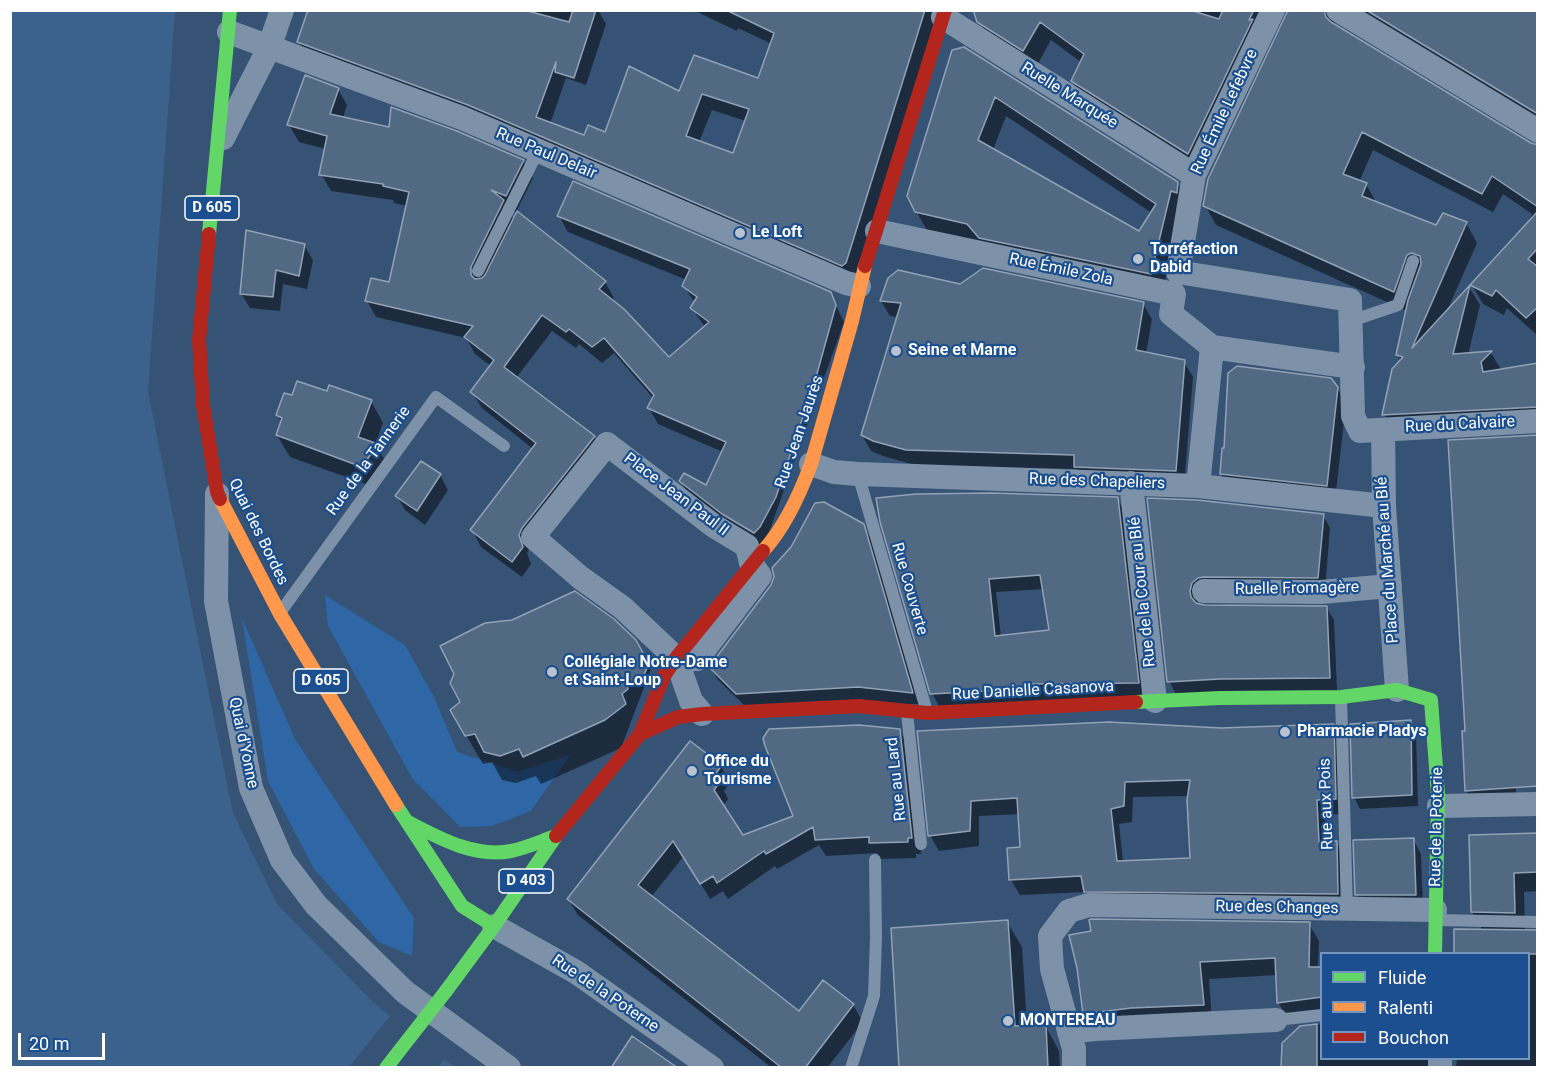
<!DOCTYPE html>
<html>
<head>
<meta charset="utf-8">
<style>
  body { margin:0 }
  #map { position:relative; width:1548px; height:1078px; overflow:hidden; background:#365274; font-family:Roboto,sans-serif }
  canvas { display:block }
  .frame { position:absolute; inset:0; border:12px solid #fff; pointer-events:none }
  .legend { position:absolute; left:1320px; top:952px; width:210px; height:108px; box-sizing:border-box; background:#1b4f8f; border:2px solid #7695bc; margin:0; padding:8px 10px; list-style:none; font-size:18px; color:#fff }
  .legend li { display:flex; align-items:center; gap:12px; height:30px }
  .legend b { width:30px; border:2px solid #7695bc }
  .scale { position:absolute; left:18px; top:1033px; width:87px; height:27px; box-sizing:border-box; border:3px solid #fff; border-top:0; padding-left:8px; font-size:18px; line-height:21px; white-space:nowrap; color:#fff; -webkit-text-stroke:4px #1b4f8f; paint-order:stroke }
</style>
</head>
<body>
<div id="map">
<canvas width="1548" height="1078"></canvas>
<div class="frame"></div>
<ul class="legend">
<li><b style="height:8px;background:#63d668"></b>Fluide</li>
<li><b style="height:8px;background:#ff974d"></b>Ralenti</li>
<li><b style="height:8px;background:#b3261e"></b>Bouchon</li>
</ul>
<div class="scale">20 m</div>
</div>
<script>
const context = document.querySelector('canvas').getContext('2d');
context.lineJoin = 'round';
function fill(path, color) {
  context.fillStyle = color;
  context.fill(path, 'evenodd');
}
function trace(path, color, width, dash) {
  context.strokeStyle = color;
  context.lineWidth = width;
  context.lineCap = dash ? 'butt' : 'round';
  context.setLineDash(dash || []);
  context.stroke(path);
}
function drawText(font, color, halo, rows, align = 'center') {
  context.font = font + ' Roboto,sans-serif';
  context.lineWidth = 4.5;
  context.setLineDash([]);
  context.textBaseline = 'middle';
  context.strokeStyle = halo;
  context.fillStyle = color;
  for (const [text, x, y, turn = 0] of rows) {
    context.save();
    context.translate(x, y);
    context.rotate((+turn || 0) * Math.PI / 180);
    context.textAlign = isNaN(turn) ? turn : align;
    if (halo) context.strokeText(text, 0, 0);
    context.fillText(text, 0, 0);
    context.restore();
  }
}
const green = new Path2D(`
  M 325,595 L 405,645 L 435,699 L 457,752 L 518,772 L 570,755 L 531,811 L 492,826 L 460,827 L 412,778 L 328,626 Z
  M 242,618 L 295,739 L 414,918 L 412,956 L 379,942 L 314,869 L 268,781 Z`);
const water = new Path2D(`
  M 10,11 L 175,11 L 148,392 L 233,813 L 277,904 L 373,1002 L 456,1067 L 11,1067 Z`);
const pier = new Path2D(`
  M 375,999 L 458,1065 L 459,1067 L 456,1067 L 444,1059 L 437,1068 L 349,1067 L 390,1016 L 373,1002 Z`);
const shadow = new Path2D(`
  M 310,10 L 598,10 L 606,24 L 586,85 L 566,78 L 550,124 L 585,137 L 606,134 L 680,93 L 759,80 L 772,44 L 738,28 L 737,31 L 693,10 L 940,10 L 856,280 L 309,59 L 299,42 ZM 712,110 L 746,121 L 734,155 L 699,142 Z
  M 974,10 L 1273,10 L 1199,173 L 1084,100 L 1072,80 L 1081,62 L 1051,40 L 1035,69 L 990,41 Z
  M 1302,10 L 1327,10 L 1336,25 L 1530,145 L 1538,147 L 1538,336 L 1507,308 L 1504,315 L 1483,304 L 1472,285 L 1526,226 L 1532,214 L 1503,194 L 1493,212 L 1373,150 L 1359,182 L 1366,184 L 1377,204 L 1437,227 L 1466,223 L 1477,243 L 1447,311 L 1469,287 L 1480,305 L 1468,355 L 1491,353 L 1502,371 L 1538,365 L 1538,426 L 1395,434 L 1384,414 L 1401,361 L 1397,354 L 1407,311 L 1216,225 L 1205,205 Z
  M 1350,10 L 1538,10 L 1538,126 Z
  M 958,50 L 1177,183 L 1189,203 L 1182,209 L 1162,294 L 928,232 L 916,211 ZM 1006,116 L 1152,213 L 1140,233 L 993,150 Z
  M 338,89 L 347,105 L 343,118 L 523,161 L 533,178 L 516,212 L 507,208 L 514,220 L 605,282 L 614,298 L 612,301 L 669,359 L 705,327 L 692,308 L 695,303 L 684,286 L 687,280 L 568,232 L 559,216 L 830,293 L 844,322 L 763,549 L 690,498 L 681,481 L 706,487 L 723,452 L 658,424 L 649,408 L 654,399 L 614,353 L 602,363 L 579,344 L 576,348 L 552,331 L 516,378 L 594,437 L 603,454 L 531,545 L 527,553 L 531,564 L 522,577 L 481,547 L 472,530 L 533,449 L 482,408 L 472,392 L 491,366 L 475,354 L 466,338 L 376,317 L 367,301 L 390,284 L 407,206 L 394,203 L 393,200 L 331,191 L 321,174 L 326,149 L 299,142 L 289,125 Z
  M 304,245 L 313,260 L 307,289 L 283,284 L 280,311 L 250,308 L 241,293 Z
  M 889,279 L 1143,304 L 1152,319 L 1146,354 L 1184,362 L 1193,377 L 1184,486 L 1085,482 L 1077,469 L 915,465 L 883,456 L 871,451 L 862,435 L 898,317 L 890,316 L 881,301 Z
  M 1337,388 L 1346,404 L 1335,500 L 1230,489 L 1221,474 Z
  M 328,393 L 371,401 L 383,423 L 375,445 L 389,466 L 374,487 L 290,457 L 277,435 L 282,423 L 277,415 L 292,397 Z
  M 440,475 L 448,490 L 425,525 L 405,510 L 397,496 Z
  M 1117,499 L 1126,513 L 1146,697 L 940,708 L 932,693 L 878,500 ZM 1044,589 L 1051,632 L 1001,637 L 996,592 Z
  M 1149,500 L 1323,515 L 1330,528 L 1325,590 L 1199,596 L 1197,605 L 1204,607 L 1326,607 L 1334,620 L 1337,691 L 1176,694 L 1169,681 Z
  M 863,525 L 870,538 L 919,704 L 744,705 L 718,680 L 710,667 Z
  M 635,641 L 651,669 L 621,748 L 541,784 L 536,776 L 516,783 L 502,780 L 492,762 L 483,764 L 452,711 Z
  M 1410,722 L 1416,733 L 1418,806 L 1360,809 L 1354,797 Z
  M 1333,726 L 1342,742 L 1344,814 L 1325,815 L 1326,843 L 1336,842 L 1345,858 L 1346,910 L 1095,907 L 1086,892 L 1020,895 L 1011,880 L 1022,848 L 1020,814 L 979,816 L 979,846 L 939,851 L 930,835 L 919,732 L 1221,729 ZM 1189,796 L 1192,859 L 1123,862 L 1119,824 L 1132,822 L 1133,797 Z
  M 900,731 L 909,747 L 921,854 L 916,854 L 916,858 L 880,859 L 877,853 L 826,856 L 819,845 L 777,869 L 775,866 L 728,899 L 723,891 L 710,899 L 684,856 L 651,897 L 800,1013 L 823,982 L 853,1005 L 863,1022 L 827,1068 L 772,1068 L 578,915 L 568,899 L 721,766 L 730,783 L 724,791 L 728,799 L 723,806 L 743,837 L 795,817 Z
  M 1467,732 L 1513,744 L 1517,807 L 1477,810 L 1466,791 Z
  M 1538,834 L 1538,891 L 1524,892 L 1525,932 L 1538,932 L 1538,1068 L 1456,1068 L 1457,1058 L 1528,1058 L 1528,954 L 1483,931 L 1472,912 Z
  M 1413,839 L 1421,854 L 1423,909 L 1365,909 L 1356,894 Z
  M 1007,922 L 1022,947 L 1027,1026 L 1045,1025 L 1059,1051 L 1060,1068 L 900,1068 Z
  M 1309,924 L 1319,941 L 1318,968 L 1322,968 L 1322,1014 L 1288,1019 L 1278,1002 L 1277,975 L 1209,979 L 1212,1022 L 1094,1031 L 1084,1014 L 1078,968 Z
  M 1322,1024 L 1322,1058 L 1440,1058 L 1438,1068 L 1282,1068 L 1301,1027 Z`);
const building = new Path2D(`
  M 308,10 L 524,10 L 569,22 L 573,10 L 596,10 L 574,78 L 555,72 L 556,62 L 536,117 L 584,135 L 588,125 L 605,132 L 629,66 L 679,91 L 694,55 L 758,78 L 774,33 L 726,10 L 925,10 L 846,263 L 842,266 L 468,105 L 297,42 ZM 702,94 L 749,109 L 733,153 L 686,136 Z
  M 973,10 L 1193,11 L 1219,19 L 1223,10 L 1254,10 L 1249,20 L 1253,19 L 1188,154 L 1071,81 L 1084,54 L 1040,22 L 1023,51 L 977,22 Z
  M 1294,10 L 1324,10 L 1326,17 L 1331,22 L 1531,143 L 1538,145 L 1538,207 L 1492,176 L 1482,194 L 1362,132 L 1343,174 L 1367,183 L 1362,196 L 1436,225 L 1443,213 L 1467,222 L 1412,348 L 1470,285 L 1453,354 L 1492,351 L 1481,362 L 1483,372 L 1538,363 L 1538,407 L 1382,415 L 1392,369 L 1403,357 L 1396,355 L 1408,300 L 1421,264 L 1420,256 L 1412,253 L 1407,255 L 1394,292 L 1203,206 L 1208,179 L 1287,12 Z
  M 1366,10 L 1538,10 L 1538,114 Z
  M 964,47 L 1178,182 L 1177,193 L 1171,191 L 1151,274 L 979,238 L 967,224 L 915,212 L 907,196 L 952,50 ZM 995,97 L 1156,204 L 1139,231 L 978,140 Z
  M 305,75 L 339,88 L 330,114 L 389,127 L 391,107 L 457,131 L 524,160 L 506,196 L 491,190 L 504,200 L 471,267 L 471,275 L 475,279 L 482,278 L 485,275 L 517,211 L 606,281 L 599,289 L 624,309 L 669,357 L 709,322 L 690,308 L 697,297 L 682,286 L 690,269 L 557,216 L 573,181 L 831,292 L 836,305 L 810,399 L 809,399 L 776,497 L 760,527 L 754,533 L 722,514 L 679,481 L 684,473 L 706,485 L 726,442 L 647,408 L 654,395 L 604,338 L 592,347 L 569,329 L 566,332 L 542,315 L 504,367 L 595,436 L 522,528 L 519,535 L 523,547 L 512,562 L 470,530 L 536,443 L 470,392 L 494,360 L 464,337 L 473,326 L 365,301 L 371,278 L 389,282 L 409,192 L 383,186 L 383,184 L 319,175 L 327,136 L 287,125 Z
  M 1538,211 L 1538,248 L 1528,259 L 1538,267 L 1538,307 L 1526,318 L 1496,290 L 1492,296 L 1470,285 Z
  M 246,230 L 305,244 L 299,276 L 276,270 L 273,297 L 240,294 Z
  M 983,268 L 1144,302 L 1136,350 L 1185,360 L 1176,471 L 1074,467 L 1074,455 L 906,450 L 873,441 L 861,435 L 901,303 L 880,301 L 888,278 L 898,270 L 960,284 Z
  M 1237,366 L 1331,378 L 1338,387 L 1327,486 L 1220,474 L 1222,448 L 1224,448 L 1228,373 Z
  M 297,381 L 327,391 L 329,385 L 372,400 L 358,437 L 378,444 L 362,467 L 276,435 L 282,418 L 276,415 L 284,393 L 292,395 Z
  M 1538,435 L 1538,786 L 1465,791 L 1462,731 L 1465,731 L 1448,440 Z
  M 421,461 L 441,474 L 417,511 L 395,496 Z
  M 992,493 L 1118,497 L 1139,683 L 1028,684 L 1028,689 L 930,694 L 880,522 L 876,498 L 916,494 ZM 1040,575 L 1049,630 L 995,636 L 989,579 Z
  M 1147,498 L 1197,500 L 1324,514 L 1318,578 L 1204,577 L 1198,578 L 1192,583 L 1190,591 L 1191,597 L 1196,603 L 1204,605 L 1327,606 L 1330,678 L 1220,679 L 1167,682 Z
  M 824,502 L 864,524 L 913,693 L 858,687 L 736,694 L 709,667 L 771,585 L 774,577 L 772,568 L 791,547 L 815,503 Z
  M 575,591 L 614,619 L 636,640 L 649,664 L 643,677 L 627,685 L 628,689 L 622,694 L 626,704 L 605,720 L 523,757 L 519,749 L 500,756 L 484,752 L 475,734 L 465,736 L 450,710 L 460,702 L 450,683 L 454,674 L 440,646 L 485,623 L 512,620 Z
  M 1411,720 L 1412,795 L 1352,798 L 1350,724 Z
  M 1109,722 L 1221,728 L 1334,724 L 1336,799 L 1317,800 L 1319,842 L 1337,841 L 1338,894 L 1084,892 L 1081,876 L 1009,880 L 1007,848 L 1020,847 L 1017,798 L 971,801 L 970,831 L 928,836 L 917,731 ZM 1190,780 L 1187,800 L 1190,858 L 1117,861 L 1111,809 L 1124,806 L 1125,782 Z
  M 859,725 L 900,729 L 912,838 L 908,838 L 908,842 L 869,843 L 869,837 L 815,840 L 813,827 L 766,854 L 764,851 L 717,883 L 713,876 L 700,884 L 673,841 L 638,885 L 799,1011 L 823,980 L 854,1004 L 805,1068 L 782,1068 L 567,899 L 690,741 L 722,765 L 714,776 L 720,782 L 714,790 L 743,835 L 793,816 L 765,746 L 763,738 L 769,729 Z
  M 1538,833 L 1538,872 L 1514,873 L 1515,913 L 1471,912 L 1469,835 Z
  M 1414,838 L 1416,895 L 1355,895 L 1353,840 Z
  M 1091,919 L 1310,922 L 1309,967 L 1322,967 L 1322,997 L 1277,1003 L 1275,958 L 1200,962 L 1204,1005 L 1131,1008 L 1083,1014 L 1077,968 L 1069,935 L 1091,931 L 1089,920 Z
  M 1008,920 L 1015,1026 L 1046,1024 L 1048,1068 L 899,1068 L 891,928 Z
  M 1454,929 L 1538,930 L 1538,954 L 1454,954 Z
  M 1317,1024 L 1317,1068 L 1281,1068 L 1282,1043 L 1300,1026 Z
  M 632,1036 L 678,1068 L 611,1068 Z`);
const lane = new Path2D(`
  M 478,271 L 538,151
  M 1351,321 L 1398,305 L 1413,261
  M 858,474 L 927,712
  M 282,610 L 436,397 L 504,446
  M 1341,697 L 1347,909
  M 907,713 L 921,844
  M 1437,920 L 1538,922
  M 1276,1020 L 1322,1015
  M 851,1068 L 874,996 L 876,938 L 875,860`);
const street = new Path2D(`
  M 1273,10 L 1194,175 L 1178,272 L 1350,300 L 1353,416 L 1360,431 L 1538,421
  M 1338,10 L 1538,131
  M 943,17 L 1194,175
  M 229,32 L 462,118 L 846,283 L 859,286
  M 223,138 L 269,48 L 282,10
  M 877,231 L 1174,294 L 1171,314 L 1212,347
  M 1212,347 L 1353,367
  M 1383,430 L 1384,506 L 1397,690
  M 607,444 L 714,526 L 747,546 L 751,563 L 760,576 L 697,659 L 676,658 L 623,608 L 581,578 L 533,537 Z
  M 811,464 L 834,472 L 858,474 L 1198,486 L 1384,506
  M 1131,483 L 1155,701
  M 1198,486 L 1212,347
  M 217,494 L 216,601 L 251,788 L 282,860 L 316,905 L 405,992 L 509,1068
  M 1204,591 L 1321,592 L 1390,586
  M 676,658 L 691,701 L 702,714
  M 1439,806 L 1538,804
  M 494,926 L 576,972 L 712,1068
  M 1069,1032 L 1095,1029 L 1276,1020
  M 1440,1058 L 1440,1068
  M 1074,1068 L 1074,1049 L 1052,969 L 1050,936 L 1069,911 L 1089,905 L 1435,910`);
const fast = new Path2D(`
  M 209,234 L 230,10
  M 1136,702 L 1220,698 L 1341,697 L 1397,690 L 1431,700 L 1438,795 L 1435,954
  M 396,805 L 462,906 L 494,926
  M 408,822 C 439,838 474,858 511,851 C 526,848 541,841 556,836
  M 446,991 L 494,926 L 556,836`);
const slow = new Path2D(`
  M 220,499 L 280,614 L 396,805
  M 763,551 C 785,527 800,494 811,464 L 852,321 L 865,266`);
const jam = new Path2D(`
  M 209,234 L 199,340 L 203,405 L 217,492 L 220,499
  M 865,266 L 945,10
  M 640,734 L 678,717 L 702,714 L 859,706 L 927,713 L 1136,702
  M 556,836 L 640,734 L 664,676 L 676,658 L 763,551`);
const fastBridge = new Path2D(`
  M 386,1068 L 446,991`);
const markers = [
  [740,233,6,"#b9c2ce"],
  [1138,259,6,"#b9c2ce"],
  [896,351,6,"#b9c2ce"],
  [552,672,6,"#b9c2ce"],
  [1285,732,6,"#b9c2ce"],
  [692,771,6,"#b9c2ce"],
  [1008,1021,6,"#b9c2ce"]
];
const shields = [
  [212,208,54],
  [321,681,54],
  [526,881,54]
];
const shieldNames = [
  ["D 605",212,208],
  ["D 605",321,681],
  ["D 403",526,881]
];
const streetNames = [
  ["Ruelle Marquée",1069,96,32],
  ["Rue Émile Lefebvre",1225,112,-65],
  ["Rue Paul Delair",546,154,23],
  ["Rue Émile Zola",1061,270,12],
  ["Rue du Calvaire",1460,425,-3],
  ["Rue Jean Jaurès",800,432,-71],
  ["Rue de la Tannerie",369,461,-54],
  ["Rue des Chapeliers",1097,482,2],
  ["Place Jean Paul II",676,495,37],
  ["Quai des Bordes",258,532,64],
  ["Place du Marché au Blé",1388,560,-94],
  ["Rue Couverte",909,589,74],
  ["Ruelle Fromagère",1297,589,-1],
  ["Rue de la Cour au Blé",1143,592,-96],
  ["Rue Danielle Casanova",1033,691,-3],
  ["Quai d'Yonne",243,743,78],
  ["Rue au Lard",897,779,-96],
  ["Rue aux Pois",1327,804,-92],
  ["Rue de la Poterie",1437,827,-89],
  ["Rue des Changes",1277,908,1],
  ["Rue de la Poterne",605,994,34]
];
const poiNames = [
  ["Le Loft",752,233],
  ["Torréfaction",1150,250],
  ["Dabid",1150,268],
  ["Seine et Marne",908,351],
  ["Collégiale Notre-Dame",564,663],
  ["et Saint-Loup",564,681],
  ["Pharmacie Pladys",1297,732],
  ["Office du",704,762],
  ["Tourisme",704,780],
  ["MONTEREAU",1020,1021]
];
fill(green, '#2f66a5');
fill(water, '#3b618d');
fill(pier, '#365274');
fill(shadow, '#0007');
fill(building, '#526984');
trace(building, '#92a2b6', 1.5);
trace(lane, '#7d92a8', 12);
trace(street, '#7d92a8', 24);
trace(fast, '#63d668', 14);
trace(slow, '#ff974d', 14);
trace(jam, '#b3261e', 14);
trace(fastBridge, '#63d668', 14);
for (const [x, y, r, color] of markers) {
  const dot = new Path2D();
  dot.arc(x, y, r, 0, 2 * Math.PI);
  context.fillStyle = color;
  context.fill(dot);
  trace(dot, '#1b4f8f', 2);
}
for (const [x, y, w] of shields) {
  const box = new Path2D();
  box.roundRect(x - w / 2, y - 12, w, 24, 4.5);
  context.fillStyle = '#1b4f8f';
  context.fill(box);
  trace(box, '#fff', 1.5);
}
drawText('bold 15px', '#fff', null, shieldNames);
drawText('16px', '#fff', '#1b4f8f', streetNames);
drawText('bold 16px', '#fff', '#1b4f8f', poiNames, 'left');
</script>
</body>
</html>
